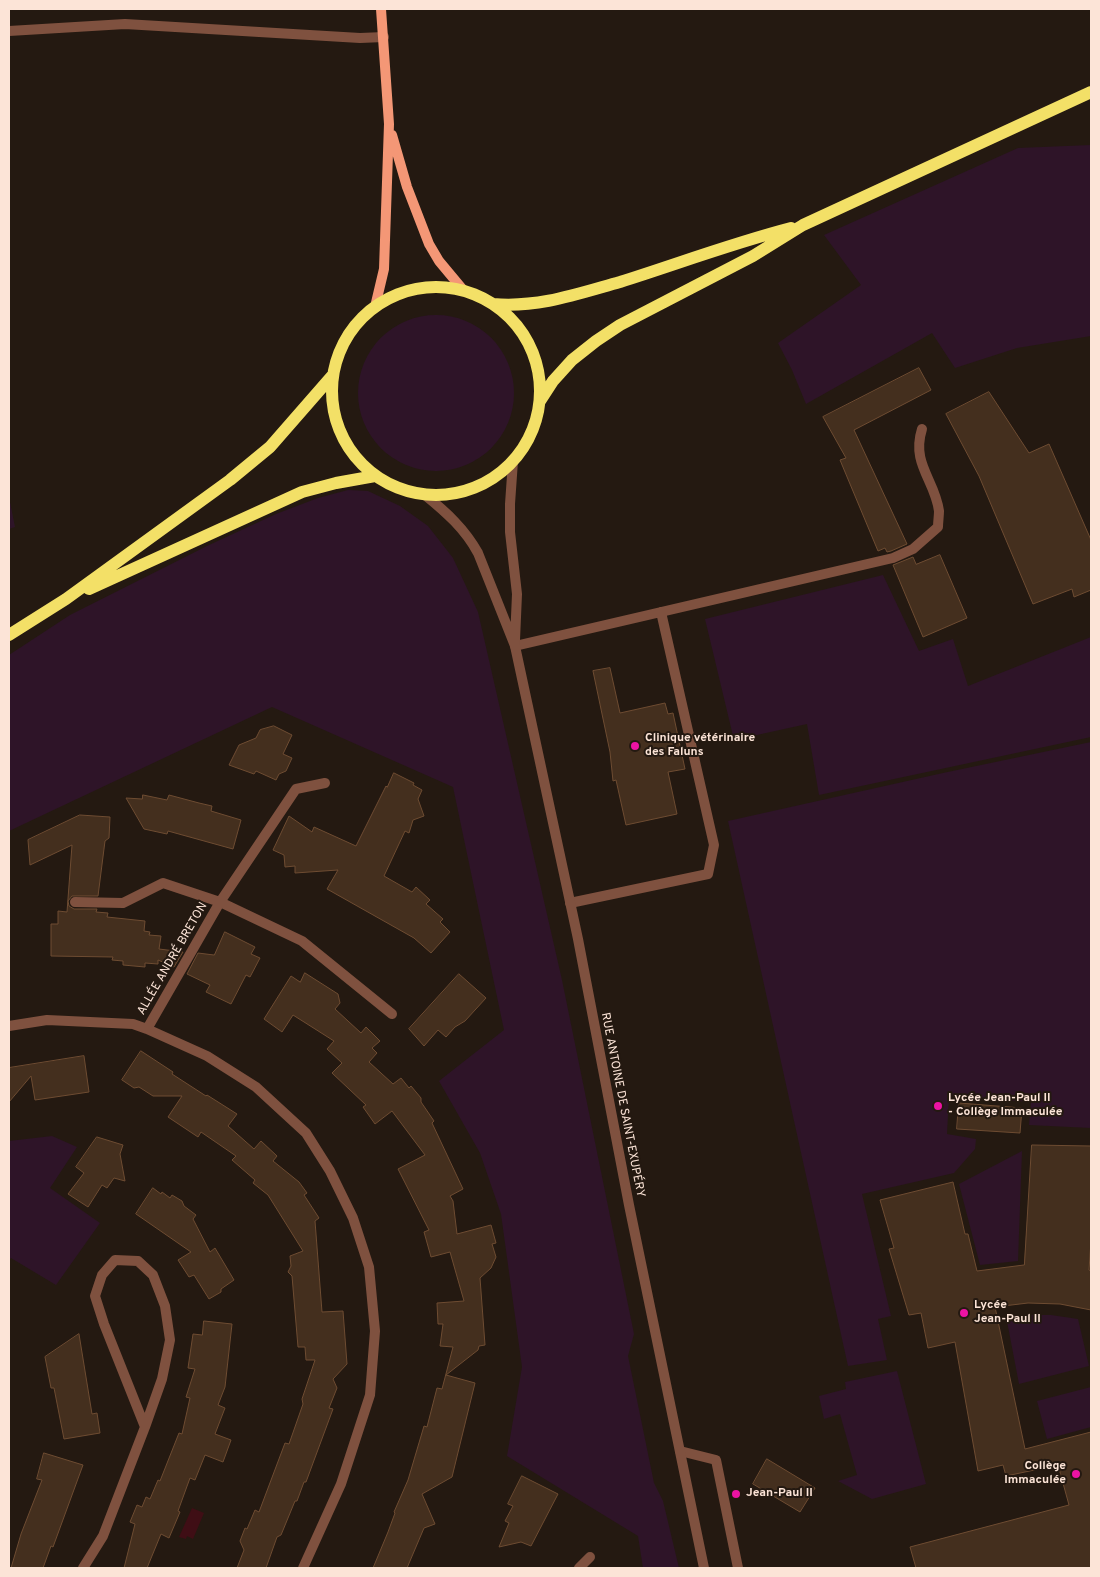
<!DOCTYPE html>
<html>
<head>
<meta charset="utf-8">
<style>
  body { margin:0 }
  #map { position:relative; width:1100px; height:1577px; overflow:hidden; background:#241911; font-family:Overpass,sans-serif }
  canvas { display:block }
  .frame { position:absolute; inset:0; border:10px solid #fce4d7; pointer-events:none }
</style>
</head>
<body>
<div id="map">
<canvas width="1100" height="1577"></canvas>
<div class="frame"></div>
</div>
<script>
const context = document.querySelector('canvas').getContext('2d');
context.lineJoin = 'round';
function fill(path, color) {
  context.fillStyle = color;
  context.fill(path, 'evenodd');
}
function trace(path, color, width, dash) {
  context.strokeStyle = color;
  context.lineWidth = width;
  context.lineCap = dash ? 'butt' : 'round';
  context.setLineDash(dash || []);
  context.stroke(path);
}
function drawText(font, color, halo, rows, align = 'center') {
  context.font = font + ' Overpass,sans-serif';
  context.lineWidth = 4;
  context.setLineDash([]);
  context.textBaseline = 'middle';
  context.strokeStyle = halo;
  context.fillStyle = color;
  for (const [text, x, y, turn = 0] of rows) {
    context.save();
    context.translate(x, y);
    context.rotate((+turn || 0) * Math.PI / 180);
    context.textAlign = isNaN(turn) ? turn : align;
    if (halo) context.strokeText(text, 0, 0);
    context.fillText(text, 0, 0);
    context.restore();
  }
}
const green = new Path2D(`
  M 1091,145 L 1091,336 L 1017,348 L 955,368 L 932,333 L 806,404 L 792,370 L 778,343 L 861,285 L 824,235 L 1018,148 Z
  M358 393a78 78 0 1 1 156 0a78 78 0 1 1-156 0Z
  M 348,490 L 368,491 L 400,506 L 428,526 L 453,558 L 478,612 L 562,980 L 634,1334 L 628,1356 L 654,1483 L 663,1501 L 679,1568 L 643,1568 L 638,1536 L 507,1456 L 522,1367 L 501,1214 L 480,1153 L 439,1081 L 504,1030 L 453,787 L 272,707 L 9,831 L 9,655 L 70,615 L 207,546 L 276,514 L 318,498 Z
  M 9,497 L 15,527 L 9,529 Z
  M 883,575 L 919,651 L 953,639 L 968,686 L 1091,637 L 1091,737 L 819,795 L 807,724 L 734,740 L 705,619 Z
  M 1091,742 L 1091,1128 L 1029,1125 L 1031,1102 L 949,1096 L 947,1134 L 976,1139 L 975,1149 L 954,1173 L 862,1194 L 891,1316 L 878,1319 L 887,1360 L 848,1366 L 728,821 L 943,773 Z
  M 52,1136 L 77,1147 L 50,1188 L 100,1223 L 56,1285 L 11,1258 L 9,1260 L 9,1141 Z
  M 1022,1151 L 1018,1261 L 980,1265 L 959,1184 Z
  M 1027,1315 L 1051,1315 L 1078,1319 L 1089,1366 L 1019,1384 L 1006,1316 Z
  M 897,1371 L 926,1484 L 872,1499 L 838,1481 L 857,1475 L 840,1414 L 824,1419 L 819,1396 L 846,1389 L 845,1382 Z
  M 1091,1387 L 1091,1427 L 1047,1439 L 1037,1401 Z`);
const water = new Path2D(`
  M 192,1508 L 204,1513 L 193,1539 L 187,1536 L 186,1539 L 179,1537 Z`);
const building = new Path2D(`
  M 919,368 L 931,390 L 854,430 L 907,544 L 891,551 L 887,552 L 885,548 L 878,551 L 840,460 L 846,458 L 823,417 Z
  M 989,392 L 1029,453 L 1049,444 L 1091,540 L 1091,590 L 1074,597 L 1072,589 L 1033,604 L 979,476 L 946,414 Z
  M 940,555 L 967,618 L 923,637 L 893,565 L 913,557 L 916,564 Z
  M 610,668 L 620,713 L 665,703 L 668,714 L 673,713 L 685,769 L 668,772 L 677,814 L 626,825 L 616,780 L 613,781 L 610,752 L 593,671 Z
  M 274,726 L 292,735 L 283,754 L 292,758 L 286,771 L 279,774 L 276,780 L 256,771 L 254,774 L 229,765 L 239,745 L 256,738 L 260,730 Z
  M 394,773 L 414,783 L 413,785 L 422,790 L 418,799 L 424,816 L 413,820 L 409,833 L 405,831 L 384,876 L 412,892 L 416,887 L 430,900 L 426,904 L 443,919 L 440,922 L 450,932 L 431,953 L 414,938 L 327,889 L 338,870 L 295,873 L 295,866 L 285,867 L 284,855 L 273,850 L 289,816 L 312,832 L 314,827 L 356,846 L 386,786 L 387,787 Z
  M 143,795 L 167,800 L 169,795 L 199,803 L 212,806 L 211,811 L 241,820 L 233,849 L 168,831 L 167,834 L 144,829 L 126,798 L 142,799 Z
  M 80,815 L 110,817 L 109,838 L 105,841 L 98,896 L 72,896 L 68,901 L 69,906 L 74,909 L 97,909 L 96,912 L 108,913 L 107,917 L 145,921 L 144,931 L 150,932 L 149,935 L 161,936 L 159,949 L 183,952 L 174,967 L 158,960 L 158,964 L 145,963 L 145,967 L 123,965 L 123,961 L 112,960 L 113,957 L 51,956 L 51,924 L 58,924 L 58,911 L 67,912 L 72,845 L 30,865 L 28,840 Z
  M 225,932 L 255,947 L 251,954 L 260,958 L 250,977 L 246,975 L 231,1004 L 206,992 L 210,985 L 187,974 L 198,953 L 214,955 Z
  M 305,973 L 338,994 L 340,1003 L 335,1009 L 361,1033 L 366,1027 L 380,1041 L 372,1048 L 377,1053 L 369,1062 L 393,1084 L 401,1078 L 409,1088 L 411,1086 L 421,1098 L 421,1102 L 434,1121 L 432,1123 L 463,1189 L 450,1196 L 453,1201 L 457,1234 L 491,1225 L 496,1243 L 492,1244 L 496,1257 L 491,1268 L 480,1278 L 485,1345 L 479,1346 L 478,1350 L 446,1375 L 475,1383 L 452,1477 L 422,1494 L 435,1524 L 424,1528 L 407,1568 L 373,1568 L 388,1532 L 395,1513 L 394,1512 L 408,1480 L 424,1426 L 427,1427 L 437,1388 L 442,1389 L 453,1347 L 440,1346 L 443,1324 L 438,1324 L 437,1303 L 464,1301 L 450,1252 L 431,1257 L 424,1232 L 429,1230 L 398,1169 L 425,1155 L 392,1111 L 375,1124 L 363,1107 L 366,1105 L 332,1073 L 342,1063 L 327,1049 L 334,1041 L 293,1015 L 282,1032 L 264,1019 L 291,976 L 300,982 Z
  M 459,974 L 486,998 L 465,1021 L 455,1027 L 446,1037 L 438,1030 L 424,1046 L 409,1029 Z
  M 141,1051 L 173,1072 L 172,1074 L 206,1096 L 207,1095 L 237,1114 L 228,1126 L 254,1149 L 261,1141 L 277,1156 L 273,1161 L 299,1182 L 307,1193 L 304,1195 L 319,1218 L 315,1221 L 322,1312 L 343,1311 L 347,1364 L 333,1379 L 337,1388 L 329,1408 L 333,1409 L 306,1482 L 304,1482 L 297,1501 L 295,1501 L 281,1535 L 277,1537 L 266,1568 L 237,1568 L 244,1550 L 240,1541 L 245,1528 L 247,1529 L 255,1510 L 259,1512 L 285,1443 L 289,1444 L 303,1404 L 302,1399 L 315,1360 L 306,1360 L 305,1347 L 298,1347 L 292,1276 L 288,1272 L 291,1266 L 290,1256 L 303,1251 L 268,1195 L 253,1183 L 255,1180 L 232,1160 L 236,1156 L 201,1132 L 198,1137 L 168,1117 L 182,1096 L 153,1096 L 139,1087 L 134,1088 L 122,1080 Z
  M 84,1056 L 89,1092 L 35,1100 L 31,1076 L 9,1102 L 9,1068 Z
  M 959,1103 L 1022,1108 L 1020,1133 L 957,1129 Z
  M 97,1137 L 123,1145 L 120,1154 L 125,1181 L 114,1178 L 107,1188 L 102,1185 L 88,1207 L 68,1194 L 84,1173 L 76,1167 Z
  M 1032,1145 L 1091,1146 L 1091,1241 L 1089,1270 L 1091,1271 L 1091,1310 L 1060,1304 L 1028,1303 L 995,1307 L 1025,1449 L 1091,1432 L 1091,1568 L 916,1568 L 910,1547 L 1069,1505 L 1058,1465 L 1006,1476 L 1003,1465 L 978,1471 L 955,1342 L 928,1348 L 921,1313 L 909,1315 L 889,1249 L 894,1248 L 880,1200 L 953,1182 L 965,1234 L 968,1234 L 977,1271 L 1024,1265 Z
  M 153,1188 L 161,1194 L 162,1192 L 170,1198 L 172,1195 L 182,1201 L 184,1206 L 196,1215 L 193,1219 L 210,1252 L 215,1248 L 234,1280 L 221,1289 L 221,1292 L 209,1299 L 194,1275 L 189,1277 L 178,1260 L 191,1252 L 136,1214 Z
  M 204,1321 L 232,1324 L 225,1387 L 218,1405 L 225,1408 L 215,1434 L 231,1440 L 223,1462 L 205,1455 L 195,1480 L 190,1478 L 178,1511 L 180,1512 L 169,1538 L 161,1534 L 147,1568 L 124,1568 L 135,1524 L 130,1522 L 137,1505 L 142,1507 L 146,1497 L 150,1499 L 158,1480 L 160,1481 L 179,1433 L 182,1434 L 190,1398 L 186,1397 L 195,1369 L 188,1368 L 193,1334 L 202,1335 Z
  M 79,1334 L 92,1414 L 97,1413 L 100,1433 L 64,1439 L 54,1388 L 51,1388 L 45,1357 Z
  M 44,1453 L 83,1465 L 53,1547 L 51,1546 L 43,1568 L 11,1568 L 21,1534 L 42,1480 L 37,1479 Z
  M 767,1459 L 815,1488 L 800,1512 L 753,1484 Z
  M 522,1476 L 558,1494 L 531,1546 L 521,1542 L 499,1547 L 509,1523 L 505,1521 L 513,1506 L 508,1504 Z`);
const service = new Path2D(`
  M 515,646 L 893,558 L 913,549 L 938,527 C 938,522 939,516 939,511 C 935,480 911,464 922,429
  M 570,903 L 708,874 L 714,845 L 661,612
  M 680,1451 L 716,1460 L 738,1568`);
const minor = new Path2D(`
  M 9,31 L 125,24 L 360,38 L 384,37
  M 75,902 L 123,903 L 163,883 L 220,902 L 302,941 L 392,1014
  M 9,1026 L 47,1020 L 133,1024 L 147,1029 L 207,1056 L 256,1087 L 306,1133 L 330,1171 L 353,1218 L 369,1267 L 375,1331 L 370,1395 L 341,1484 L 303,1568
  M 147,1029 L 220,902 L 296,789 L 325,783
  M 83,1568 L 103,1536 L 145,1427 L 162,1379 L 170,1340 L 165,1306 L 153,1275 L 138,1261 L 115,1260 L 102,1275 L 95,1296 L 104,1324 L 145,1427
  M 579,1568 L 590,1557`);
const tertiary = new Path2D(`
  M 513,461 L 510,504 L 510,532 L 517,594 L 515,640
  M 425,495 C 446,512 465,529 478,553 L 515,646 L 578,939 L 629,1205 L 704,1568`);
const secondary = new Path2D(`
  M 392,135 L 407,187 L 429,244 L 439,261 L 464,291
  M 375,307 L 384,269 L 389,124 L 381,9`);
const primary = new Path2D(`
  M332 391a104 104 0 1 1 208 0a104 104 0 1 1-208 0Z
  M 493,304 C 538,308 577,294 620,282 C 677,264 733,243 791,228
  M 540,401 L 553,381 L 572,360 L 596,341 L 620,325 L 753,256 L 803,225 L 1091,92
  M 89,589 L 302,492 L 336,483 L 375,476
  M 9,635 L 66,599 L 230,480 L 270,447 L 332,376`);
const markers = [
  [635,746,5,"#ec13a3"],
  [938,1106,5,"#ec13a3"],
  [964,1313,5,"#ec13a3"],
  [1076,1474,5,"#ec13a3"],
  [736,1494,5,"#ec13a3"]
];
const poiNames = [
  ["Clinique vétérinaire",645,739],
  ["des Faluns",645,753],
  ["Lycée Jean-Paul II",948,1099],
  ["- Collège Immaculée",948,1113],
  ["Lycée",974,1306],
  ["Jean-Paul II",974,1320],
  ["Collège",1066,1467,"right"],
  ["Immaculée",1066,1481,"right"],
  ["Jean-Paul II",746,1494]
];
const streetNames = [
  ["ALLÉE ANDRÉ BRETON",173,959,-60],
  ["RUE ANTOINE DE SAINT-EXUPÉRY",622,1105,79]
];
fill(green, '#2e1428');
fill(water, '#3f0e15');
fill(building, '#442f1e');
trace(building, '#6e4c32', 1);
trace(service, '#7f513f', 10);
trace(minor, '#7f513f', 10);
trace(tertiary, '#7f513f', 10);
trace(secondary, '#f49776', 10);
trace(primary, '#f3e067', 12);
for (const [x, y, r, color] of markers) {
  const dot = new Path2D();
  dot.arc(x, y, r, 0, 2 * Math.PI);
  context.fillStyle = color;
  context.fill(dot);
  trace(dot, '#241911', 2);
}
drawText('bold 12px', '#fce4d7', '#241911', poiNames, 'left');
drawText('12px', '#fce4d7', '#241911', streetNames);
</script>
</body>
</html>
